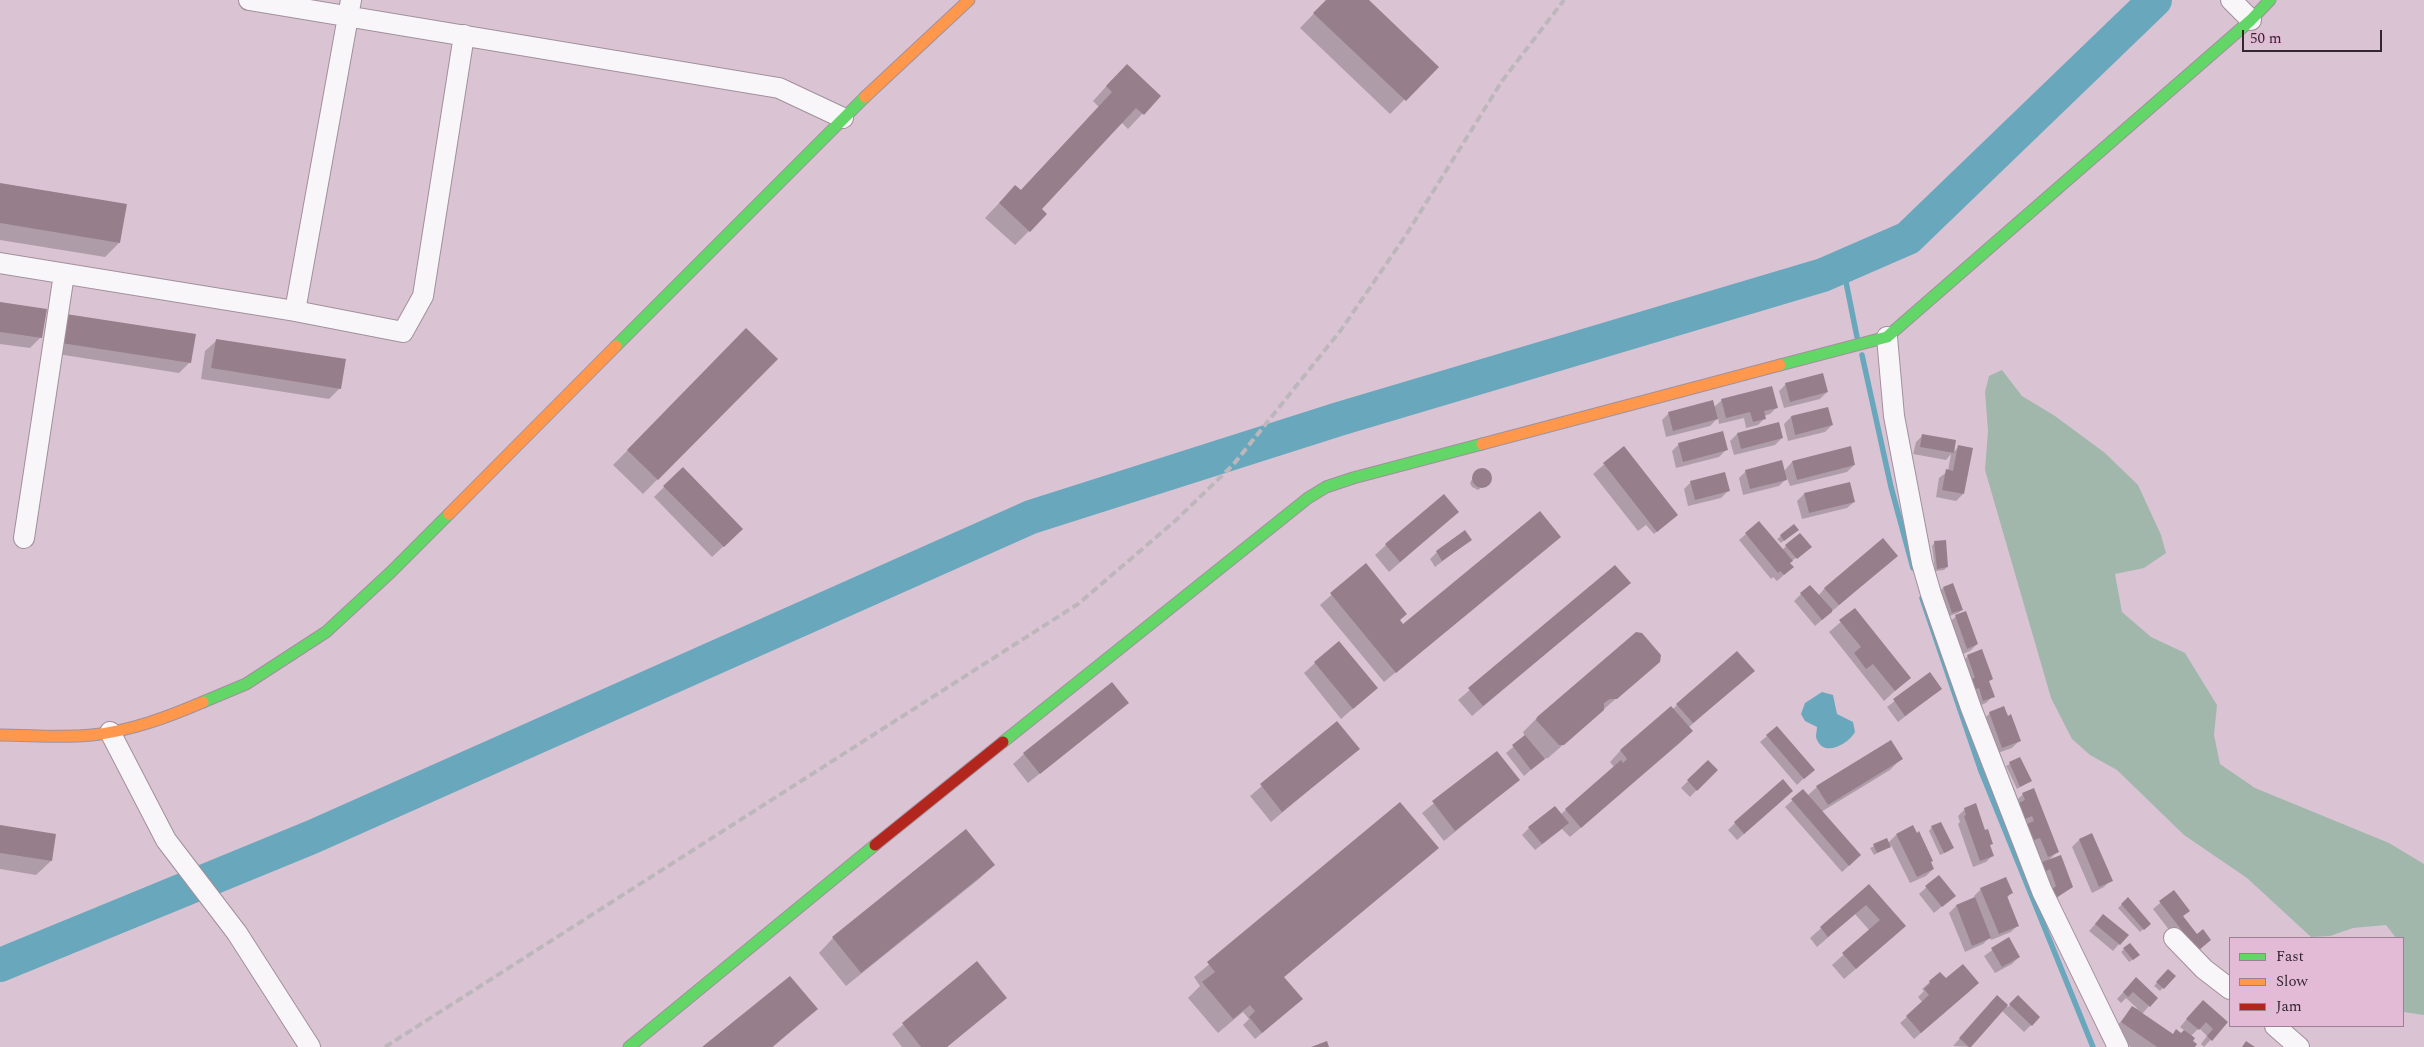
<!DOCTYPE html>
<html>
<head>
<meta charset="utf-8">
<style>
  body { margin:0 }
  #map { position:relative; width:2424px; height:1047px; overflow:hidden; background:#dac4d4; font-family:Spectral,serif }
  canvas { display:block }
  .legend { position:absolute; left:2229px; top:937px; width:175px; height:90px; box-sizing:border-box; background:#e3bbd7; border:1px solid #9d7f94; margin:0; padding:6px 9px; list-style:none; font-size:15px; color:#34252f }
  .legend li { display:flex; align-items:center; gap:10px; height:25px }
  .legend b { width:25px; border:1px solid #9d7f94 }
  .scale { position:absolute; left:2242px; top:30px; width:140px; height:22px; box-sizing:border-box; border:2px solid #34252f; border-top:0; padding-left:6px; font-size:15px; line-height:18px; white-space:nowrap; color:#34252f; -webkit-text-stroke:4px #e3bbd7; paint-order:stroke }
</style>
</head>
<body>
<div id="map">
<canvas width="2424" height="1047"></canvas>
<ul class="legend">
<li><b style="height:6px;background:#63d668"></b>Fast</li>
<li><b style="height:6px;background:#ff974d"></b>Slow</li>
<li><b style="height:6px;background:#b3261e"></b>Jam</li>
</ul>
<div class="scale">50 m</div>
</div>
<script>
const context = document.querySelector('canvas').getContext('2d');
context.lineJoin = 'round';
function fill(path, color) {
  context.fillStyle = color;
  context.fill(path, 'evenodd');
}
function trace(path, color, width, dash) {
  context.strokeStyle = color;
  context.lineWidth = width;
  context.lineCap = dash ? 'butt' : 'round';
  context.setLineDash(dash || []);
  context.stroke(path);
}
const green = new Path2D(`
  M 2002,370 L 2022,396 L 2055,416 L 2105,453 L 2138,485 L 2161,535 L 2166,553 L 2144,568 L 2115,574 L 2122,612 L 2151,637 L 2185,653 L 2217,705 L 2214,735 L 2220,764 L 2255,788 L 2389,843 L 2424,864 L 2424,1015 L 2404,1012 L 2403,938 L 2396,938 L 2386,925 L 2353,928 L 2330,936 L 2311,937 L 2247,878 L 2184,835 L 2117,770 L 2090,755 L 2072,739 L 2051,698 L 1985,470 L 1988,431 L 1985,392 L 1989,376 Z`);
const water = new Path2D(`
  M 1822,692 L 1833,695 L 1837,714 L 1853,722 L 1855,732 C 1849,743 1825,758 1817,740 C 1815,736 1817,731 1817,727 L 1805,721 L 1801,714 L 1805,703 Z`);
const shadow = new Path2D(`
  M 1327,0 L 1367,0 L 1437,67 L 1390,114 L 1300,28 Z
  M 1112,80 L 1159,96 L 1128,129 L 1121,122 L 1040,209 L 1029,231 L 1015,245 L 985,218 L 1001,201 L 1020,191 L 1099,107 L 1093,101 Z
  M 0,185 L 119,243 L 105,257 L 0,240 Z
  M 0,303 L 41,337 L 30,348 L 0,344 Z
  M 66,315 L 190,362 L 179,373 L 51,353 Z
  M 746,330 L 776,359 L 643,494 L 613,465 Z
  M 216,341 L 340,388 L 329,399 L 201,379 L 205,351 Z
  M 1786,384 L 1827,392 L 1820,399 L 1784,408 L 1779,391 Z
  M 1722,400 L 1777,407 L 1770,414 L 1764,416 L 1765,418 L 1758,425 L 1746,428 L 1744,418 L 1719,424 L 1718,418 L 1710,426 L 1666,437 L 1662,420 L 1669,413 L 1714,407 Z
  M 1791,417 L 1832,425 L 1825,432 L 1788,441 L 1784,424 Z
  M 1778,423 L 1782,438 L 1775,445 L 1734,455 L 1730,441 L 1737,434 Z
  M 1923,435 L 1953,453 L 1958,447 L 1971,449 L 1963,494 L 1956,501 L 1936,497 L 1939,478 L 1948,471 L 1951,454 L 1946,460 L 1913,454 L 1916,442 Z
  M 1679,444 L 1726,450 L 1719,457 L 1676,468 L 1672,451 Z
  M 1623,448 L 1673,518 L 1654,534 L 1646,525 L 1638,531 L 1593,474 Z
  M 1850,448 L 1854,465 L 1847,472 L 1790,486 L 1787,478 L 1779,486 L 1743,495 L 1739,478 L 1746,471 L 1784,471 L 1792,462 Z
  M 683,468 L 742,529 L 712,557 L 654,497 Z
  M 1481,470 L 1485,470 L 1491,477 L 1490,481 L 1478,490 L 1472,487 L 1470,483 L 1474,475 Z
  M 1691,482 L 1728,491 L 1721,498 L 1688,506 L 1684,489 Z
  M 1804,494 L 1854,502 L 1847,508 L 1802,519 L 1797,501 Z
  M 1458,512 L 1389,572 L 1375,555 L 1386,545 Z
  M 1794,525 L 1794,532 L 1781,543 L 1777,539 Z
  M 1746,534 L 1782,550 L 1786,546 L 1807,550 L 1789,563 L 1793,567 L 1777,581 L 1773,577 L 1771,579 L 1739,540 Z
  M 1559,537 L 1384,682 L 1320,605 L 1365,565 L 1403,626 Z
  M 1470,540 L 1435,567 L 1430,559 L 1437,552 Z
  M 1935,542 L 1947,567 L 1944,570 L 1935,571 L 1932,546 Z
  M 1896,556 L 1815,626 L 1794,601 L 1801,594 L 1818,596 L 1825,588 Z
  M 1615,567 L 1618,593 L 1472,716 L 1458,700 Z
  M 1943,588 L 1962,610 L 1958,613 L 1949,616 L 1940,591 Z
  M 1855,610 L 1909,678 L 1884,701 L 1829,632 Z
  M 1966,613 L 1977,644 L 1970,651 L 1960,655 L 1948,624 L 1955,617 Z
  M 1968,656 L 1992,679 L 1988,682 L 1993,696 L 1986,703 L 1976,707 L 1961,663 Z
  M 1659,661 L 1548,758 L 1543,759 L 1524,776 L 1506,753 L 1525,737 L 1523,732 L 1537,718 Z
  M 1315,663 L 1377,688 L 1341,719 L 1304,673 Z
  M 1930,674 L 1941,689 L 1898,722 L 1887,707 Z
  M 1742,681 L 1688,728 L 1691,731 L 1681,742 L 1570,837 L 1562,829 L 1535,850 L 1522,835 L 1529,828 L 1560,815 L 1614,767 L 1610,762 L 1620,751 L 1671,707 L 1673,709 L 1677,705 Z
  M 1128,703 L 1028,783 L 1013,764 L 1024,754 Z
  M 1990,713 L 2019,741 L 2012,748 L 1995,754 L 1983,720 Z
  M 1337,723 L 1358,749 L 1271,822 L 1250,796 Z
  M 1767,736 L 1806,776 L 1797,785 L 1760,742 Z
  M 1497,752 L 1518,780 L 1444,841 L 1422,813 Z
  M 2020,758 L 2030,781 L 2017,789 L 2006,766 Z
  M 1901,759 L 1890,770 L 1821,812 L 1853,862 L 1842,872 L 1785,807 L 1803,791 L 1807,796 L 1817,787 Z
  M 1708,761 L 1716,770 L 1690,797 L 1681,788 Z
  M 2023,794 L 2057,852 L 2048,861 L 2072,887 L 2050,903 L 2036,870 L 2045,861 L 2041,863 L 2016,801 Z
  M 1785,798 L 1737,840 L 1728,830 L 1735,823 Z
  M 1400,803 L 1437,847 L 1283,978 L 1294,1006 L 1255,1039 L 1243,1025 L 1249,1019 L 1243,1012 L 1218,1033 L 1188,998 L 1200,986 L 1194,977 Z
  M 1965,809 L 1991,844 L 1989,846 L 1993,855 L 1986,862 L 1973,867 L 1958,824 L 1960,822 L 1958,816 Z
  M 0,826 L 51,861 L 36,875 L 0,869 Z
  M 1932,827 L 1952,848 L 1949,851 L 1940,855 L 1929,831 Z
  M 966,831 L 994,865 L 979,879 L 846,986 L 819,953 L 833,938 Z
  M 1896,835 L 1930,862 L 1933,869 L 1926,876 L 1910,883 L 1891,845 L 1874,855 L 1870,848 L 1886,840 L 1888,843 Z
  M 2092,835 L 2111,880 L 2104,887 L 2092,893 L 2072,847 L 2079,840 Z
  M 1938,877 L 1947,902 L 1934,913 L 1919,894 Z
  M 1869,886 L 1893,937 L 1844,979 L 1832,965 L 1870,931 L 1855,914 L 1817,947 L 1810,938 Z
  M 1981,889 L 2011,893 L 2007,898 L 2018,925 L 2011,932 L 1991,940 L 1990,937 L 1983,944 L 1965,952 L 1949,913 L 1956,906 L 1975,898 L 1974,896 Z
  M 2173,892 L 2188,911 L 2182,917 L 2197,936 L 2210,940 L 2192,956 L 2186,952 L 2153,909 Z
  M 2128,899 L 2150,923 L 2140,932 L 2118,908 Z
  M 2097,922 L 2119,944 L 2113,951 L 2089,931 Z
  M 2008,939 L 2019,957 L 2012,964 L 1995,973 L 1984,956 Z
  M 2124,949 L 2135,958 L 2129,962 L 2121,952 Z
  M 977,963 L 1005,998 L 947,1047 L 902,1047 L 892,1034 Z
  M 2168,970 L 2174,976 L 2160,991 L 2154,986 Z
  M 1940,973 L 1946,980 L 1971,990 L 1914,1039 L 1900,1023 L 1923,1003 L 1918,997 L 1924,991 L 1922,989 Z
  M 2129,986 L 2149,1006 L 2142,1014 L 2172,1035 L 2181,1034 L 2185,1031 L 2180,1027 L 2196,1008 L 2227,1022 L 2204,1047 L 2201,1044 L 2207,1036 L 2199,1028 L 2191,1036 L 2194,1047 L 2131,1047 L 2111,1033 L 2133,1007 L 2138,1009 L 2126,998 L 2121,1003 L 2117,999 Z
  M 1997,997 L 2008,1007 L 2018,997 L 2039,1017 L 2024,1032 L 2002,1011 L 1970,1047 L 1953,1046 Z
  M 816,1009 L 773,1047 L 704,1047 Z`);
const stream = new Path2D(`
  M 1843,267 L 1857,337
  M 1862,355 L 1891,487 L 1913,568
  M 1922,598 L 1981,771 L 2093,1047`);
const river = new Path2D(`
  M 0,965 L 312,837 L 1031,517 L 1339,419 L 1823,275 L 1908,238 L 2155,0`);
const building = new Path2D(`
  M 1326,0 L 1369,0 L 1439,67 L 1406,101 L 1313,13 Z
  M 1127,64 L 1161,96 L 1144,115 L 1136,108 L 1042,209 L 1047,214 L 1030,232 L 999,203 L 1015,185 L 1021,190 L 1112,92 L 1106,86 Z
  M 0,183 L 127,204 L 120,243 L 0,223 Z
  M 0,302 L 47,309 L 42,338 L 0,332 Z
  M 66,314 L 196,334 L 191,363 L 61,343 Z
  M 746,328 L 778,359 L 658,480 L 627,450 Z
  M 216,339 L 346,359 L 341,389 L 211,368 Z
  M 1823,373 L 1828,392 L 1790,402 L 1785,383 Z
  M 1772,386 L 1778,408 L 1764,411 L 1766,419 L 1753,422 L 1750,412 L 1726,418 L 1721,399 Z
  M 1713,400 L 1718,419 L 1673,431 L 1668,412 Z
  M 1828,407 L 1833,425 L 1795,435 L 1791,416 Z
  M 1779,422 L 1783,438 L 1741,449 L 1737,433 Z
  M 1723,431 L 1728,450 L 1683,462 L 1678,443 Z
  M 1922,434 L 1956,440 L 1954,453 L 1920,447 Z
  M 1958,445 L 1973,448 L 1964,494 L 1942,490 L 1946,469 L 1953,471 Z
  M 1624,446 L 1678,515 L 1657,532 L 1603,463 Z
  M 1851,446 L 1855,465 L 1797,480 L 1792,461 Z
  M 1782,460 L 1787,480 L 1750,489 L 1745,470 Z
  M 683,467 L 743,529 L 724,547 L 663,486 Z
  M1472 478a10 10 0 1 1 20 0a10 10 0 1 1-20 0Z
  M 1725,472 L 1730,491 L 1695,500 L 1690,481 Z
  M 1850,482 L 1855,502 L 1809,513 L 1804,493 Z
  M 1444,494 L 1459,512 L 1400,562 L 1385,544 Z
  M 1540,511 L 1561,537 L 1396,673 L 1330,593 L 1366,563 L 1407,614 L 1400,620 L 1403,624 Z
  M 1759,521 L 1793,561 L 1790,563 L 1794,567 L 1784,575 L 1780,571 L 1778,573 L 1745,533 Z
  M 1794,524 L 1799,530 L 1784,541 L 1780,535 Z
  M 1465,530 L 1472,540 L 1442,561 L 1436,551 Z
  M 1800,533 L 1812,547 L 1797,559 L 1785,545 Z
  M 1883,538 L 1898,556 L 1839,605 L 1824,588 Z
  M 1946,540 L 1948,567 L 1937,569 L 1934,541 Z
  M 1615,565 L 1631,583 L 1483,706 L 1468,688 Z
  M 1953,583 L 1963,610 L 1952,613 L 1943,587 Z
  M 1810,585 L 1832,609 L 1832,612 L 1822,620 L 1800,593 Z
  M 1855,608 L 1911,678 L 1895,691 L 1873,664 L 1866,669 L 1854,653 L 1861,647 L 1839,620 Z
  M 1966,611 L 1978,644 L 1967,649 L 1955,615 Z
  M 1636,632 L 1642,633 L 1661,655 L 1660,662 L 1617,699 L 1610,699 L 1604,703 L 1604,710 L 1564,745 L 1559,745 L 1536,720 L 1537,717 Z
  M 1339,641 L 1378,688 L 1353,709 L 1314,662 Z
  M 1982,649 L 1993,679 L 1989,681 L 1995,697 L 1983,701 L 1979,688 L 1974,690 L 1970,679 L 1975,678 L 1967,655 Z
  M 1737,651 L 1755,671 L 1693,723 L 1676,704 Z
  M 1930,672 L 1942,689 L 1905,716 L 1893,699 Z
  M 1112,682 L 1129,703 L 1040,774 L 1023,753 Z
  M 1671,706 L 1693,731 L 1581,828 L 1565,809 L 1621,760 L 1623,763 L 1627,759 L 1620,750 Z
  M 2004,706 L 2008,716 L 2011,714 L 2021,741 L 2002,748 L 1989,712 Z
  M 1337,721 L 1360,749 L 1282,812 L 1260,784 Z
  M 1777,726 L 1815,770 L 1804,779 L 1766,735 Z
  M 1525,735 L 1545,759 L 1531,770 L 1512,745 Z
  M 1891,740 L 1903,759 L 1828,805 L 1816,786 Z
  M 1497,751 L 1520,780 L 1455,831 L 1432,801 Z
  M 2020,757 L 2032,781 L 2020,787 L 2009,762 Z
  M 1708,760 L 1718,770 L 1697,791 L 1687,780 Z
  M 1783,779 L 1793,791 L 1744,834 L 1734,822 Z
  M 2034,788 L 2059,852 L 2048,857 L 2040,838 L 2034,840 L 2027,824 L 2034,821 L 2032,816 L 2025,819 L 2019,803 L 2025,800 L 2022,793 Z
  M 1803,789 L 1861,855 L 1849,866 L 1791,799 Z
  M 1400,802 L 1439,848 L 1284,977 L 1303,999 L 1262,1033 L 1249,1017 L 1255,1011 L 1250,1005 L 1233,1019 L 1202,982 L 1215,972 L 1207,962 Z
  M 1976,803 L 1985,830 L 1988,829 L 1993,844 L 1990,845 L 1994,856 L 1980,861 L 1964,816 L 1966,815 L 1964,808 Z
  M 1555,806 L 1569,823 L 1542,844 L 1528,827 Z
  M 1941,822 L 1954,848 L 1944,853 L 1931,826 Z
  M 0,825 L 56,834 L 52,861 L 0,853 Z
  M 1913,825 L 1917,833 L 1919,831 L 1933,861 L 1931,862 L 1934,869 L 1917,877 L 1896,834 Z
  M 966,829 L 995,865 L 861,973 L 832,937 Z
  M 2092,833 L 2113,881 L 2099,887 L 2079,839 Z
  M 1887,838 L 1891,847 L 1877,853 L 1873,844 Z
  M 2061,855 L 2073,887 L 2057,897 L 2052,889 L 2056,886 L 2050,869 L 2046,871 L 2042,862 Z
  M 1939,875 L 1956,896 L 1942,907 L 1925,886 Z
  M 2006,877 L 2013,893 L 2007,896 L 2019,926 L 1999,934 L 1980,888 Z
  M 1869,884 L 1906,926 L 1856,969 L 1842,953 L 1880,920 L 1866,905 L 1828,937 L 1820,927 Z
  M 2174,890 L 2190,911 L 2183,916 L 2197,934 L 2203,929 L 2211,940 L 2199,950 L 2196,945 L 2194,946 L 2159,901 Z
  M 1975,897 L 1991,938 L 1972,946 L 1956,905 Z
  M 2128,897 L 2151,924 L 2144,930 L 2121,904 Z
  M 2103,914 L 2129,935 L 2120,945 L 2095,924 Z
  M 2009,937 L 2020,957 L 2002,967 L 1991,948 Z
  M 2130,943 L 2140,955 L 2133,960 L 2123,948 Z
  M 977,961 L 1007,998 L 947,1047 L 921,1047 L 902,1023 Z
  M 1963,964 L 1979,983 L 1921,1033 L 1906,1016 L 1929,995 L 1924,989 L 1930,983 L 1929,981 L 1940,972 L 1946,978 Z
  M 2168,969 L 2176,976 L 2164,989 L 2156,982 Z
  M 790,976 L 818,1009 L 772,1047 L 702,1047 Z
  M 2136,977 L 2158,998 L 2150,1007 L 2133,992 L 2128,997 L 2123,992 Z
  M 1997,995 L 2008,1005 L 1971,1047 L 1969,1047 L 1959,1038 Z
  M 2018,995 L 2040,1017 L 2032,1026 L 2009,1004 Z
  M 2203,1000 L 2228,1022 L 2212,1041 L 2207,1036 L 2213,1029 L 2206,1022 L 2199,1030 L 2186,1019 Z
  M 2132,1006 L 2173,1034 L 2176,1029 L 2181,1033 L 2184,1030 L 2195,1038 L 2193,1041 L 2197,1044 L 2195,1047 L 2157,1047 L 2121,1022 Z
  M 1327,1041 L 1329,1047 L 1311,1047 Z
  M 2246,1041 L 2255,1047 L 2242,1047 Z`);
const street = new Path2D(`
  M 249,0 L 779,88 L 843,118
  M 2231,0 L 2251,20
  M 0,263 L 295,311 L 403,332 L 423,296 L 464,35
  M 295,311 L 351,0
  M 1887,337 L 1894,416 L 1922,563 L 1931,594 L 1971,708 L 2042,891 L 2118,1047
  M 24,538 L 64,274
  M 110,732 L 166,840 L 237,933 L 310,1047
  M 2174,938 L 2204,969 L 2230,989
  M 2275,1026 L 2299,1047`);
const fast = new Path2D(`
  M 616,346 L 865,97
  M 1780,365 L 1887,337 L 2251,20 L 2270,0
  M 203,702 L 246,684 L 326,632 L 391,572 L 449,514
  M 1003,742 L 1308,498 L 1326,487 L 1353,478 L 1482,444
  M 629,1047 L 875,845`);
const slow = new Path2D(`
  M 865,97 L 969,0
  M 1482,444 L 1780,365
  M 449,514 L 616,346
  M 0,735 C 30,735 62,738 92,735 C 131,731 168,717 203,702`);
const jam = new Path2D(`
  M 875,845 L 1003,742`);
const rail = new Path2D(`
  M 385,1047 L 1078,604 L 1175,521 L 1233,465 L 1341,330 L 1406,235 L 1502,81 L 1564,0`);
fill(green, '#a1b7ab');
fill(water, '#69a7bc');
fill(shadow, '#0003');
trace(stream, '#69a7bc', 5.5);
trace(river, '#69a7bc', 34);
fill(building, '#977e8b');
trace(street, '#a1909c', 22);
trace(fast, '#a1909c', 13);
trace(slow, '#a1909c', 13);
trace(jam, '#a1909c', 13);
trace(street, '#f9f6f9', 20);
trace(fast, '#63d668', 11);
trace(slow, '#ff974d', 11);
trace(jam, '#b3261e', 11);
trace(rail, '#bdb7bb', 4, [8, 4]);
</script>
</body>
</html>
